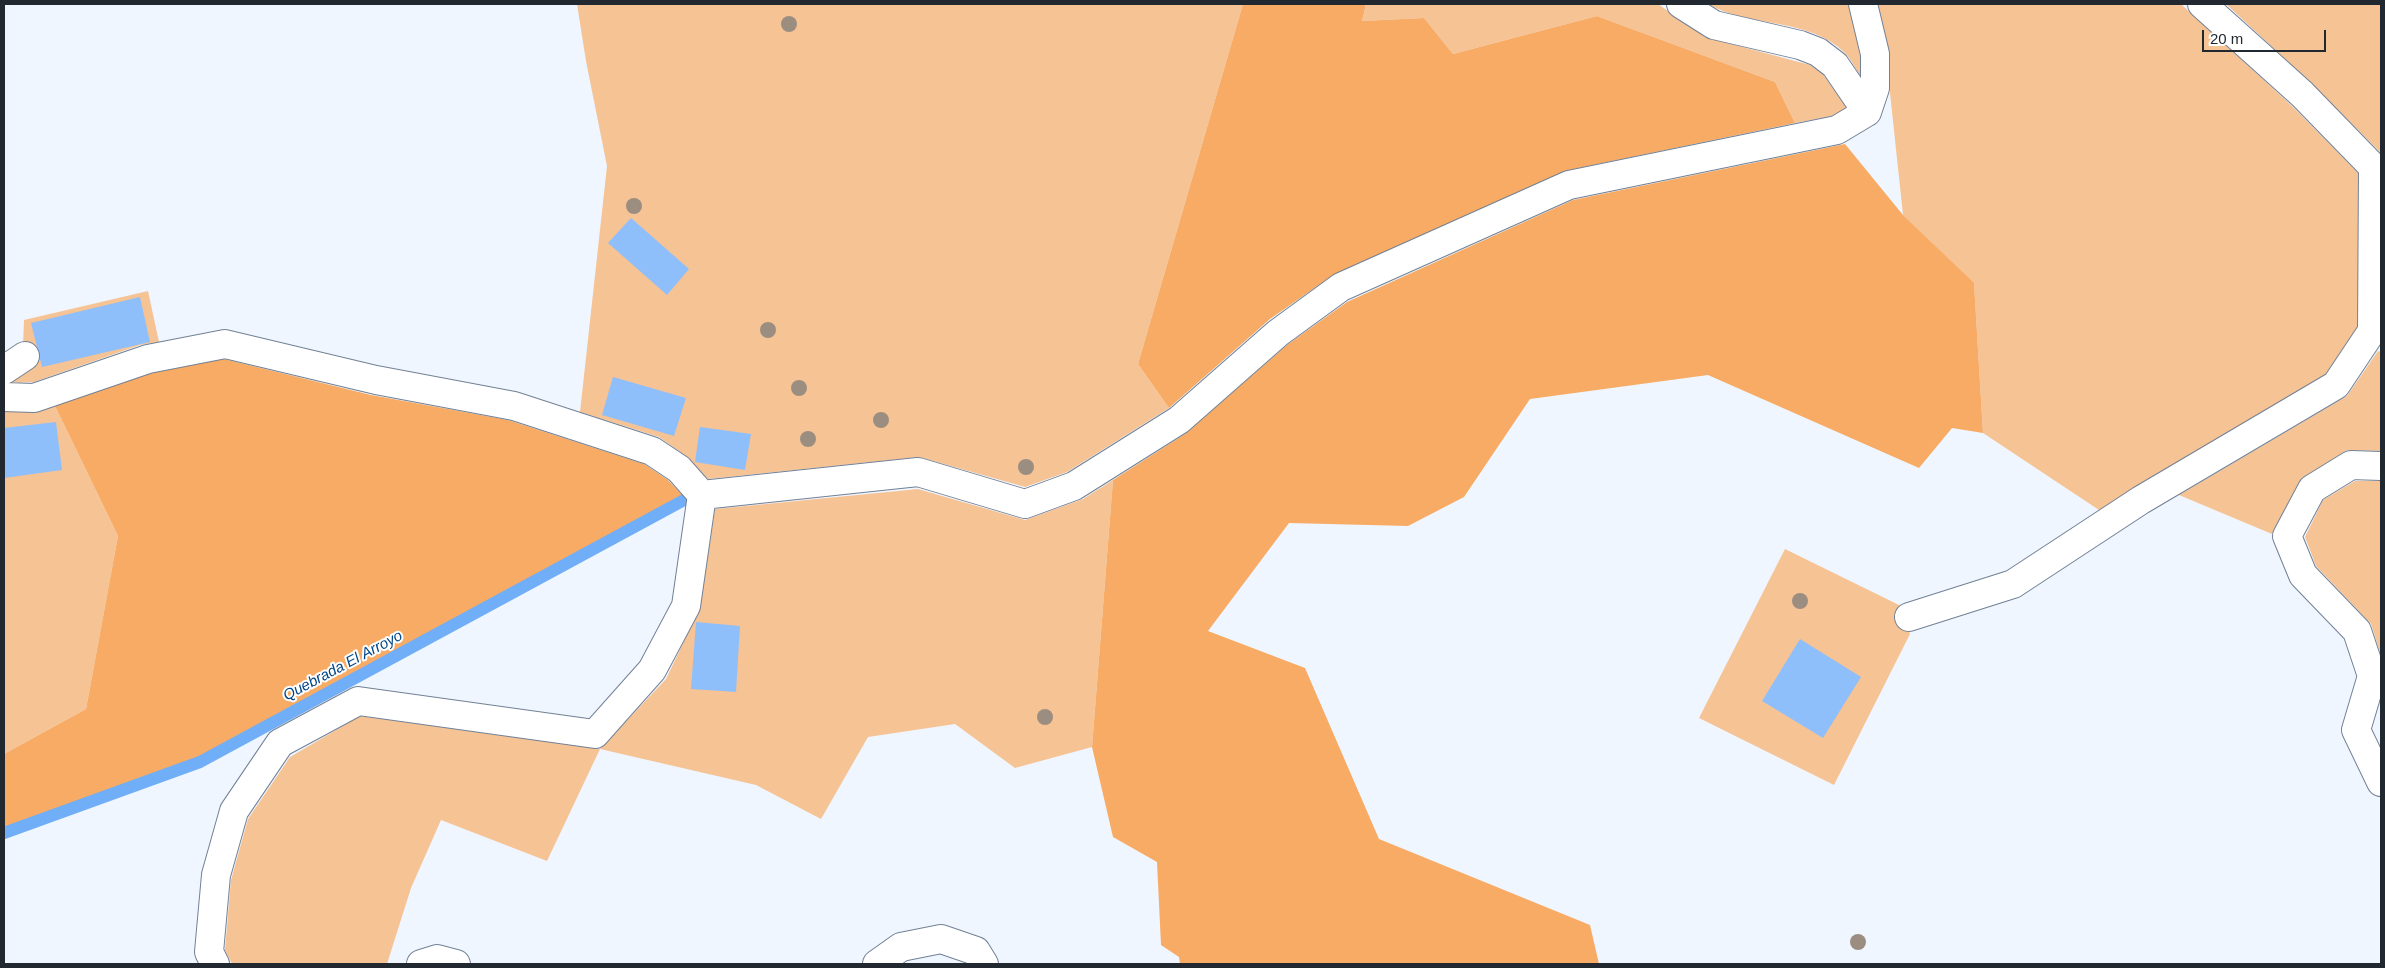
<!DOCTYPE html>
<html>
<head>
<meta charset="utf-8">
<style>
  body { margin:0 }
  #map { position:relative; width:2385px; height:968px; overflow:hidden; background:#eff6ff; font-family:Arial,sans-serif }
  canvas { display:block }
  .frame { position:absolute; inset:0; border:5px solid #222830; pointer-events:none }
  .scale { position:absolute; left:2202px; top:30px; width:124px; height:22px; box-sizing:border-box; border:2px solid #222830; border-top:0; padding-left:6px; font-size:15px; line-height:18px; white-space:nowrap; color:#222830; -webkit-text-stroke:4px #fff; paint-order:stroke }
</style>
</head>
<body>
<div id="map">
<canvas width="2385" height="968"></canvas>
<div class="frame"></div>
<div class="scale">20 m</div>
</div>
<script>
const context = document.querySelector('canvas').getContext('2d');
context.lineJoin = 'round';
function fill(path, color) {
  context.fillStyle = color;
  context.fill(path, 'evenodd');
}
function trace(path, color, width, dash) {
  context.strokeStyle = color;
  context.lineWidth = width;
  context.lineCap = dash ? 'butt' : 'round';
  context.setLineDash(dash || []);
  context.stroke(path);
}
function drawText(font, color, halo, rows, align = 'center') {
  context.font = font + ' Arial,sans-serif';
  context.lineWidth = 4;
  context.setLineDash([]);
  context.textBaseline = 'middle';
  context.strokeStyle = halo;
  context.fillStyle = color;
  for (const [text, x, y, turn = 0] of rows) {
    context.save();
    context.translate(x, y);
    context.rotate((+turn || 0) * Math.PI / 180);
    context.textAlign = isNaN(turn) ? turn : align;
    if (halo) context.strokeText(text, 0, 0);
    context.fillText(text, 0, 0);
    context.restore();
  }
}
const green = new Path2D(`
  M 577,4 L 1243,4 L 1138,364 L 1169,408 L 1067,472 L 1025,487 L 919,457 L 708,479 L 686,456 L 659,437 L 580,412 L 607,166 L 586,61 Z
  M 1366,4 L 1658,4 L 1705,37 L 1810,65 L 1822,73 L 1847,108 L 1832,116 L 1795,123 L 1775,82 L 1597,16 L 1453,54 L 1424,18 L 1362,21 Z
  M 1708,4 L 1849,4 L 1860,55 L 1860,75 C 1855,68 1851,59 1845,53 C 1809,17 1749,28 1708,4 Z
  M 1878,4 L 2181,4 L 2292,106 L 2358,173 L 2358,326 L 2326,374 L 2099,510 L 1983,433 L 1974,284 L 1903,215 L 1890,93 L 1889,52 Z
  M 2226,4 L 2381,4 L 2381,153 L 2311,83 Z
  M 148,291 L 159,342 L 140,345 L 34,382 L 4,383 L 23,346 L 24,320 Z
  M 2378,351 L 2381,352 L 2381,451 L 2347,450 L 2301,479 L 2272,534 L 2179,495 L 2347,396 Z
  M 55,406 L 118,536 L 86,709 L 4,754 L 4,412 L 37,412 Z
  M 1113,480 L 1092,747 L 1015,768 L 955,724 L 868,737 L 821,819 L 756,785 L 600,749 L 547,861 L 441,820 L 411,888 L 387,964 L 232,964 L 225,950 L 231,880 L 248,819 L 290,757 L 360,716 L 600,749 L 666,679 L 700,608 L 715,509 L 918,489 L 1025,520 L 1083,499 Z
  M 2355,481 L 2381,481 L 2381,655 L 2371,624 L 2316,566 L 2305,537 L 2323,500 Z
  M 1785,549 L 1899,605 L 1910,634 L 1834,785 L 1699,718 Z`);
const forest = new Path2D(`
  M 1243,4 L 1366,4 L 1362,21 L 1424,18 L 1453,54 L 1597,16 L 1775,82 L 1795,123 L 1569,170 L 1333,275 L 1270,319 L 1169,408 L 1138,364 Z
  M 1845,144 L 1903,215 L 1974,283 L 1983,433 L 1952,428 L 1919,468 L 1708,375 L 1530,399 L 1464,497 L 1408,526 L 1289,523 L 1208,631 L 1305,668 L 1379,839 L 1590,925 L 1599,964 L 1180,964 L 1179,957 L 1161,945 L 1157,862 L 1113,837 L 1092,747 L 1113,480 L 1185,434 L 1287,345 L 1347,302 L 1573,200 Z
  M 224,359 L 371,395 L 508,420 L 644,464 L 668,480 L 686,499 L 200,762 L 4,833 L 4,754 L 86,709 L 118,536 L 55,406 L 151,372 Z`);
const stream = new Path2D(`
  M 4,833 L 200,762 L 686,499`);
const building = new Path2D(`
  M 631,218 L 689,269 L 667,295 L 608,243 Z
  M 140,297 L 150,342 L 42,367 L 31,323 Z
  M 613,377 L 686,398 L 674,436 L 602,415 Z
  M 56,422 L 62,470 L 4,478 L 4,428 Z
  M 700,427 L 751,434 L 745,470 L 695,462 Z
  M 696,622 L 740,626 L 736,692 L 691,689 Z
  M 1800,639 L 1861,677 L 1823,738 L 1762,701 Z`);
const minor = new Path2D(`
  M 1681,4 L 1714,25 L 1800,45 L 1818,52 L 1835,65 L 1867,112
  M 4,370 L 25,356
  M 4,397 L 34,398 L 148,359 L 225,344 L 376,380 L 514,406 L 652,451 L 679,469 L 702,495 L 686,606 L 652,670 L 595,734 L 358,701 L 280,743 L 234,811 L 216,875 L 209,952 L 215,964
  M 2381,466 L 2351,465 L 2312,489 L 2287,536 L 2303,575 L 2357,631 L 2372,676 L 2356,730 L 2381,782
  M 702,495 L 918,472 L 1025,504 L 1074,486 L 1179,420 L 1278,333 L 1341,287 L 1569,185 L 1837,130 L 1867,112 L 1875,88 L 1875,54 L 1863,4
  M 1909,617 L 2013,584 L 2141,500 L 2336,385 L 2372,331 L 2373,167 L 2302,94 L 2202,4
  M 421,964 L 437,959 L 456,964
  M 877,964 L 901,947 L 941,939 L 976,951 L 984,964`);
const trees = [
  [789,24],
  [634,206],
  [768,330],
  [799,388],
  [881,420],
  [808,439],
  [1026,467],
  [1800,601],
  [1045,717],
  [1858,942]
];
const waterNames = [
  ["Quebrada El Arroyo",343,666,-28]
];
fill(green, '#f6c395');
fill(forest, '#f7ab64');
trace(stream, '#71aef8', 12);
fill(building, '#8fbffb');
trace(minor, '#728195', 30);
trace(minor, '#fff', 28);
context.fillStyle = '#9b8e81';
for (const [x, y] of trees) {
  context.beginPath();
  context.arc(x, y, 8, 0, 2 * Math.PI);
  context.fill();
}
drawText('italic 15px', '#024586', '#fff', waterNames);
</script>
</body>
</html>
